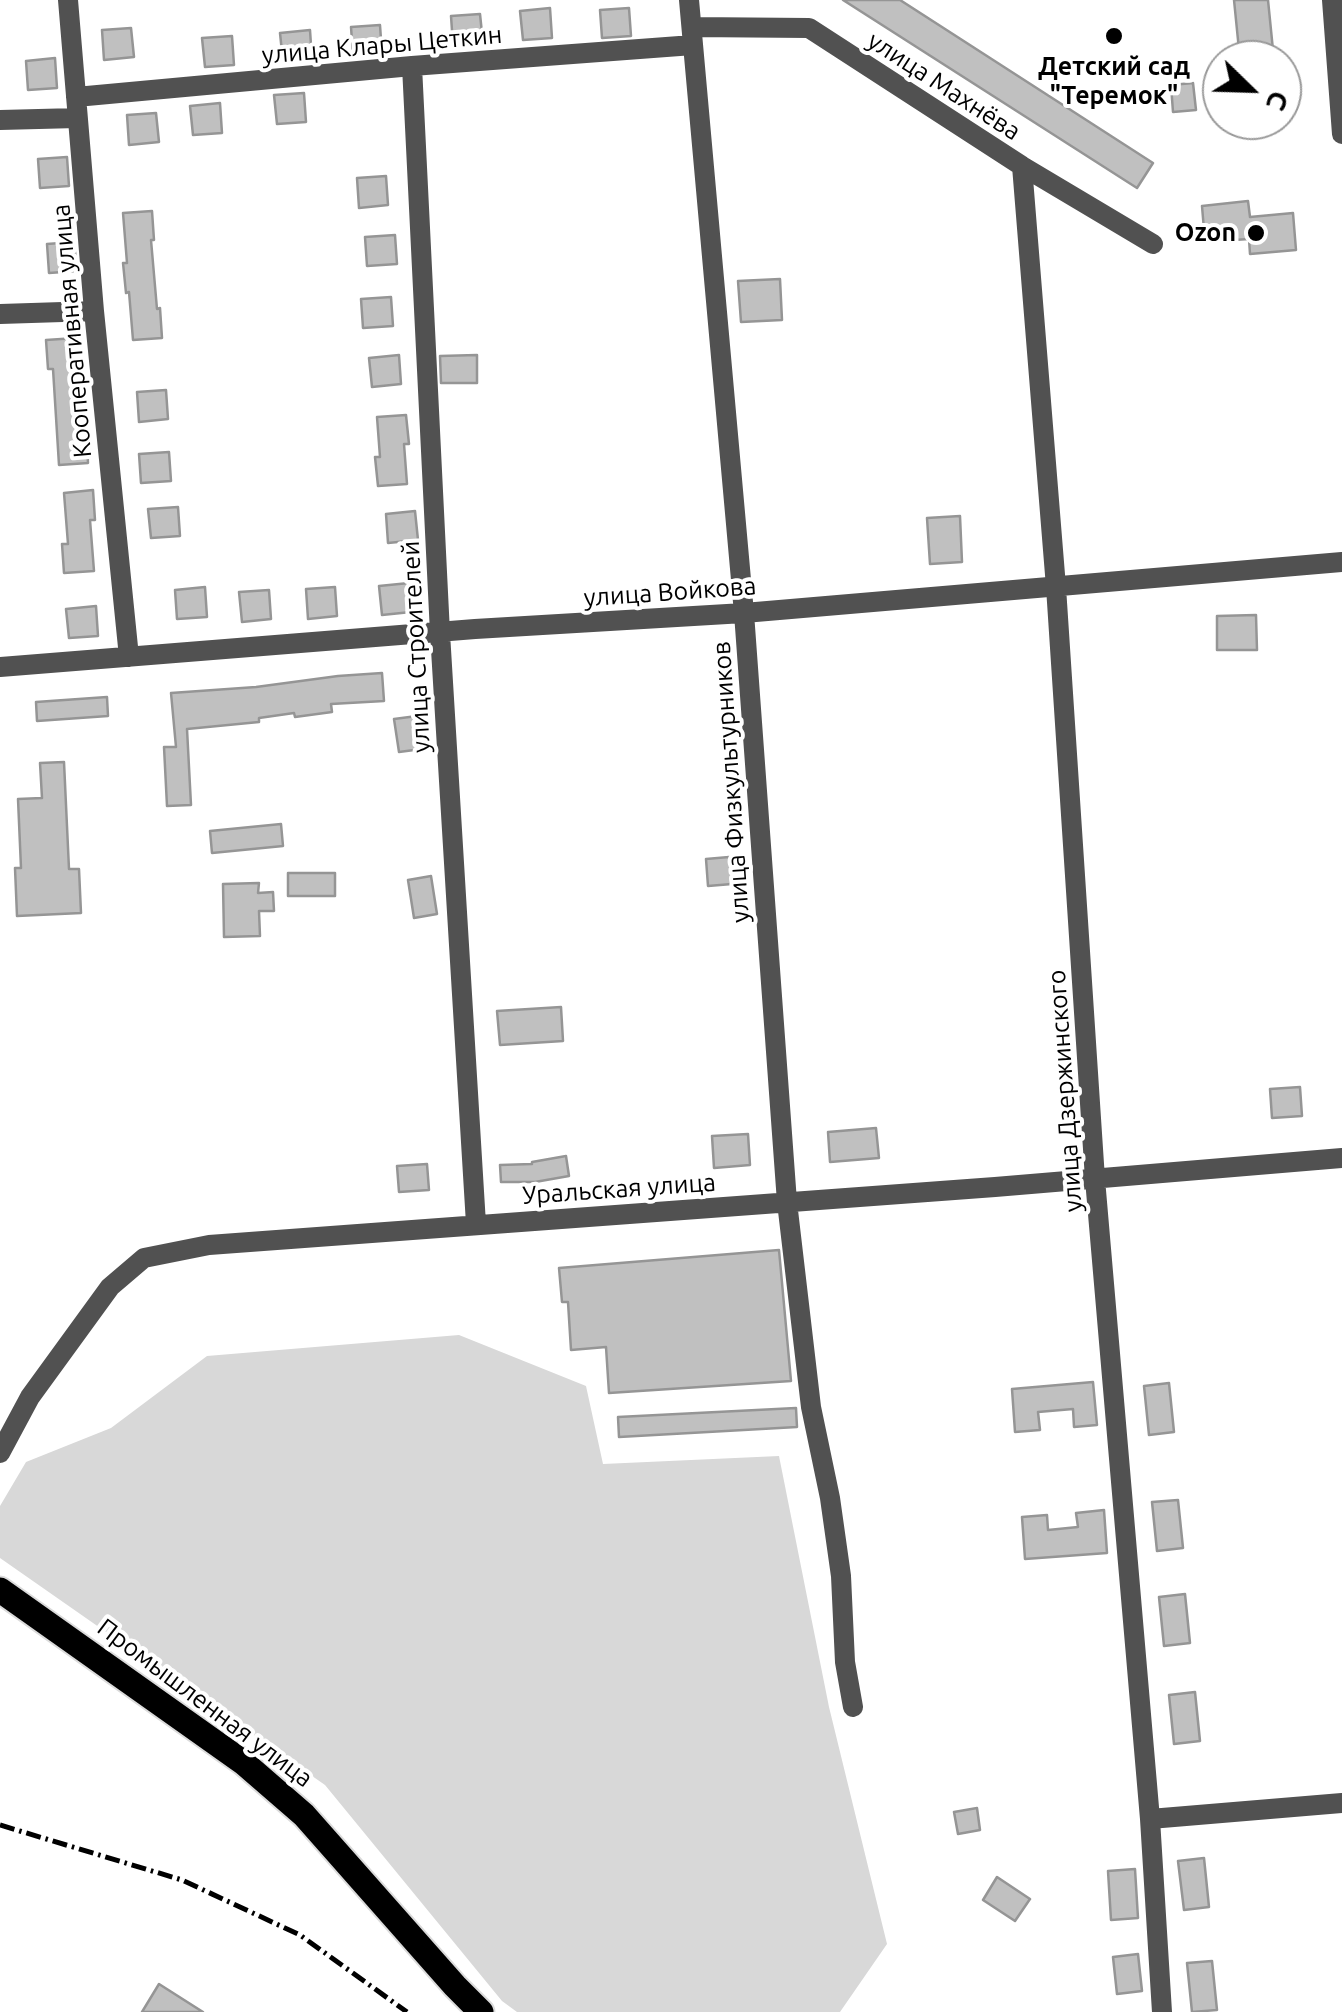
<!DOCTYPE html>
<html>
<head>
<meta charset="utf-8">
<style>
  body { margin:0 }
  #map { position:relative; width:1342px; height:2012px; overflow:hidden; background:#fff; font-family:Ubuntu,sans-serif }
  canvas { display:block }
  .north { position:absolute; left:1202px; top:40px; width:100px; height:100px; box-sizing:border-box; background:#fff; border:2px solid #999; border-radius:50%; rotate:113deg; font-size:28px; font-weight:700; line-height:40px; text-align:center; color:#000 }
  .north::after { content:''; display:block; margin:auto; width:35px; height:45px; background:#000; clip-path:polygon(50% 0,100% 100%,50% 72%,0 100%) }
</style>
</head>
<body>
<div id="map">
<canvas width="1342" height="2012"></canvas>
<div class="north">С</div>
</div>
<script>
const context = document.querySelector('canvas').getContext('2d');
context.lineJoin = 'round';
function fill(path, color) {
  context.fillStyle = color;
  context.fill(path, 'evenodd');
}
function trace(path, color, width, dash) {
  context.strokeStyle = color;
  context.lineWidth = width;
  context.lineCap = dash ? 'butt' : 'round';
  context.setLineDash(dash || []);
  context.stroke(path);
}
function drawText(font, color, halo, rows, align = 'center') {
  context.font = font + ' Ubuntu,sans-serif';
  context.lineWidth = 8;
  context.setLineDash([]);
  context.textBaseline = 'middle';
  context.strokeStyle = halo;
  context.fillStyle = color;
  for (const [text, x, y, turn = 0] of rows) {
    context.save();
    context.translate(x, y);
    context.rotate((+turn || 0) * Math.PI / 180);
    context.textAlign = isNaN(turn) ? turn : align;
    if (halo) context.strokeText(text, 0, 0);
    context.fillText(text, 0, 0);
    context.restore();
  }
}
const green = new Path2D(`
  M 459,1335 L 586,1386 L 603,1464 L 779,1456 L 829,1707 L 887,1944 L 840,2012 L 517,2012 L 502,2001 L 325,1785 L 0,1558 L 0,1506 L 26,1462 L 111,1428 L 207,1356 Z`);
const building = new Path2D(`
  M 843,0 L 900,0 L 1153,163 L 1137,188 Z
  M 1234,0 L 1268,0 L 1274,60 L 1240,60 Z
  M 550,8 L 552,38 L 523,40 L 520,11 Z
  M 629,8 L 631,36 L 602,38 L 600,10 Z
  M 480,14 L 483,43 L 453,45 L 451,16 Z
  M 380,25 L 382,54 L 353,56 L 351,27 Z
  M 131,28 L 134,57 L 104,60 L 102,30 Z
  M 310,30 L 312,60 L 283,62 L 280,33 Z
  M 232,36 L 234,65 L 205,67 L 202,38 Z
  M 55,58 L 57,88 L 28,90 L 26,61 Z
  M 1193,83 L 1196,110 L 1173,112 L 1171,85 Z
  M 304,93 L 306,122 L 277,124 L 274,95 Z
  M 220,103 L 222,133 L 193,135 L 190,106 Z
  M 156,113 L 159,142 L 129,145 L 127,115 Z
  M 67,157 L 69,186 L 40,188 L 38,159 Z
  M 386,176 L 388,205 L 359,208 L 357,178 Z
  M 1248,201 L 1250,217 L 1293,213 L 1296,250 L 1250,254 L 1249,239 L 1205,242 L 1202,206 Z
  M 152,211 L 154,240 L 151,240 L 157,309 L 160,308 L 162,338 L 133,340 L 129,292 L 126,293 L 123,263 L 127,263 L 123,213 Z
  M 395,235 L 397,264 L 367,266 L 365,237 Z
  M 74,242 L 77,271 L 49,273 L 47,244 Z
  M 780,279 L 782,320 L 741,322 L 738,281 Z
  M 391,297 L 393,326 L 363,328 L 361,299 Z
  M 76,338 L 79,381 L 84,381 L 88,463 L 59,465 L 53,369 L 48,369 L 46,340 Z
  M 399,355 L 401,384 L 372,387 L 369,358 Z
  M 477,355 L 477,383 L 441,383 L 440,356 Z
  M 166,390 L 168,419 L 139,422 L 137,392 Z
  M 406,415 L 409,444 L 404,444 L 407,484 L 378,486 L 375,457 L 380,457 L 377,417 Z
  M 169,452 L 171,481 L 141,483 L 139,454 Z
  M 93,490 L 95,520 L 90,520 L 94,571 L 64,573 L 62,544 L 68,544 L 64,493 Z
  M 178,507 L 180,536 L 151,538 L 148,509 Z
  M 415,511 L 418,540 L 388,543 L 386,514 Z
  M 960,516 L 962,562 L 930,564 L 927,518 Z
  M 409,583 L 411,612 L 382,615 L 379,586 Z
  M 205,587 L 207,617 L 177,619 L 175,590 Z
  M 335,587 L 337,616 L 308,619 L 306,589 Z
  M 269,590 L 271,619 L 242,622 L 239,592 Z
  M 96,606 L 98,636 L 69,638 L 66,609 Z
  M 1256,615 L 1257,650 L 1217,650 L 1217,616 Z
  M 382,673 L 384,701 L 331,704 L 332,712 L 295,717 L 294,713 L 259,718 L 259,722 L 187,729 L 191,805 L 167,806 L 164,747 L 176,747 L 171,693 L 256,687 L 338,676 Z
  M 107,697 L 108,716 L 37,721 L 36,702 Z
  M 417,716 L 422,749 L 399,752 L 394,719 Z
  M 64,762 L 69,869 L 79,869 L 81,913 L 17,916 L 15,868 L 21,868 L 18,799 L 42,798 L 40,763 Z
  M 281,824 L 283,846 L 212,853 L 210,831 Z
  M 729,857 L 732,884 L 708,886 L 706,859 Z
  M 288,873 L 335,873 L 335,896 L 288,896 Z
  M 431,876 L 437,914 L 414,918 L 408,880 Z
  M 259,883 L 258,893 L 273,892 L 274,911 L 259,911 L 260,936 L 224,937 L 223,884 Z
  M 561,1007 L 563,1041 L 500,1045 L 497,1011 Z
  M 1300,1087 L 1302,1116 L 1272,1118 L 1270,1089 Z
  M 876,1128 L 879,1158 L 830,1162 L 828,1132 Z
  M 748,1134 L 750,1165 L 714,1168 L 712,1136 Z
  M 566,1156 L 569,1176 L 535,1182 L 501,1182 L 500,1165 L 532,1164 L 532,1162 Z
  M 427,1164 L 429,1190 L 399,1192 L 397,1166 Z
  M 779,1250 L 791,1381 L 609,1393 L 606,1347 L 571,1350 L 568,1302 L 562,1302 L 559,1268 Z
  M 1093,1382 L 1097,1425 L 1074,1427 L 1073,1409 L 1038,1412 L 1040,1430 L 1015,1432 L 1012,1389 Z
  M 1169,1383 L 1174,1432 L 1149,1435 L 1144,1386 Z
  M 796,1408 L 797,1427 L 619,1437 L 618,1417 Z
  M 1178,1500 L 1183,1548 L 1157,1551 L 1152,1502 Z
  M 1104,1510 L 1107,1553 L 1025,1559 L 1022,1517 L 1047,1515 L 1048,1530 L 1078,1527 L 1076,1513 Z
  M 1185,1594 L 1190,1643 L 1164,1646 L 1159,1597 Z
  M 1195,1692 L 1200,1741 L 1174,1744 L 1169,1695 Z
  M 977,1808 L 980,1830 L 958,1834 L 954,1812 Z
  M 1204,1858 L 1209,1907 L 1184,1910 L 1178,1861 Z
  M 1135,1869 L 1138,1918 L 1111,1920 L 1108,1871 Z
  M 997,1877 L 1030,1899 L 1015,1921 L 983,1900 Z
  M 1138,1954 L 1142,1991 L 1117,1994 L 1113,1957 Z
  M 1212,1961 L 1217,2010 L 1192,2012 L 1187,1963 Z
  M 159,1984 L 203,2012 L 142,2012 Z`);
const minor = new Path2D(`
  M 68,0 L 94,311 L 129,657
  M 689,0 L 744,613 L 787,1202 L 811,1407 L 830,1498 L 841,1576 L 845,1662 L 853,1707
  M 1332,0 L 1342,134
  M 692,27 L 809,28 L 1022,166 L 1153,244
  M 412,66 L 440,633 L 476,1224
  M 76,97 L 412,66 L 693,45
  M 0,120 L 77,118
  M 1022,166 L 1056,587 L 1095,1179 L 1150,1819 L 1162,2012
  M 0,314 L 94,311
  M 0,667 L 475,629 L 744,613 L 1342,562
  M 0,1453 L 30,1397 L 110,1287 L 144,1258 L 209,1245 L 995,1187 L 1342,1158
  M 1150,1819 L 1342,1803`);
const major = new Path2D(`
  M 0,1590 L 244,1763 L 304,1815 L 455,1986 L 481,2012`);
const rail = new Path2D(`
  M 0,1825 L 182,1880 L 300,1935 L 407,2012`);
const markers = [
  [1114,36,10,"#000"],
  [1256,233,10,"#000"]
];
const streetNames = [
  ["улица Клары Цеткин",382,45,-5],
  ["улица Махнёва",944,86,33],
  ["Кооперативная улица",72,331,-95],
  ["улица Войкова",670,592,-4],
  ["улица Строителей",416,647,-93],
  ["улица Физкультурников",731,782,-94],
  ["улица Дзержинского",1065,1091,-94],
  ["Уральская улица",619,1189,-4],
  ["Промышленная улица",205,1703,37]
];
const poiNames = [
  ["Детский сад",1114,67],
  ["\"Теремок\"",1114,96],
  ["Ozon",1236,233,"right"]
];
fill(green, '#d8d8d8');
fill(building, '#c0c0c0');
trace(building, '#959595', 2.5);
trace(major, '#dbdbdb', 29);
trace(minor, '#515151', 20);
trace(major, '#000', 25);
trace(rail, '#000', 5, [15, 5, 2.5, 5]);
for (const [x, y, r, color] of markers) {
  const dot = new Path2D();
  dot.arc(x, y, r, 0, 2 * Math.PI);
  context.fillStyle = color;
  context.fill(dot);
  trace(dot, '#fff', 4);
}
drawText('25px', '#000', '#fff', streetNames);
drawText('bold 25px', '#000', '#fff', poiNames);
</script>
</body>
</html>
